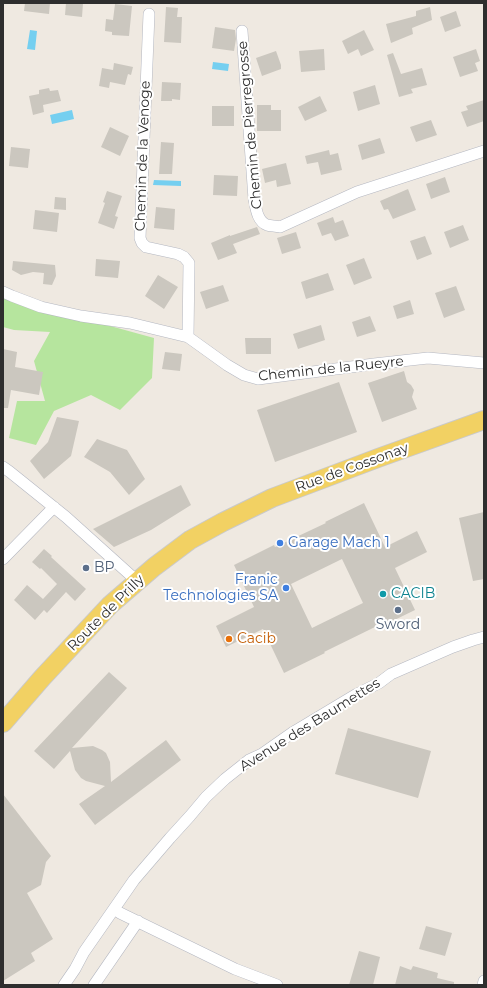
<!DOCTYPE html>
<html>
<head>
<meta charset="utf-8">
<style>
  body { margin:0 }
  #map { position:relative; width:487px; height:988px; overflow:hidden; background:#efe9e1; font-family:Montserrat,sans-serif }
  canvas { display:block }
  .frame { position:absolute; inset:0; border:4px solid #2e2e2e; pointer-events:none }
</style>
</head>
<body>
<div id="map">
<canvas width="487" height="988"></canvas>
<div class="frame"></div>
</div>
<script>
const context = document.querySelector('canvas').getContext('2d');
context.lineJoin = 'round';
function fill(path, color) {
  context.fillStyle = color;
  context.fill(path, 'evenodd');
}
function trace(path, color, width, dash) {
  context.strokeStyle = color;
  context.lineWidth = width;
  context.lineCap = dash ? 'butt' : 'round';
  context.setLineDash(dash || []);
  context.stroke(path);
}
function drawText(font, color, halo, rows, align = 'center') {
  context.font = font + ' Montserrat,sans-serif';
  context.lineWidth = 4;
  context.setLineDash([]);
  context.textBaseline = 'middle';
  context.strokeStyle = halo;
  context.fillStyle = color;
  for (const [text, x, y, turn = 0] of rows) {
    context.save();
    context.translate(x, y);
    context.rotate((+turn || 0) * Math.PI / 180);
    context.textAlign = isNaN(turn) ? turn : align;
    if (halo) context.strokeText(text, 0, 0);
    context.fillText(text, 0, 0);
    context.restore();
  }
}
const green = new Path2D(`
  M 3,292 L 41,307 L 154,338 L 152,378 L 120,410 L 91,395 L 54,411 L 36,445 L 9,438 L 17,401 L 45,401 L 34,361 L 50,332 L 14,330 L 3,327 Z`);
const water = new Path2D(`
  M 30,30 L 37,31 L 35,50 L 27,49 Z
  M 213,62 L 229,64 L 228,71 L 212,69 Z
  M 72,110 L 74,119 L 52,124 L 50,115 Z
  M 154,180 L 181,181 L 181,186 L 153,185 Z`);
const building = new Path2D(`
  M 25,3 L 50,3 L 49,14 L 24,11 Z
  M 66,3 L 83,3 L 82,17 L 65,15 Z
  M 115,4 L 132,6 L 129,36 L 112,35 L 112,32 L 105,31 L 106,19 L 113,20 Z
  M 166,7 L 178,8 L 177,17 L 182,17 L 181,43 L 164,42 Z
  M 430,7 L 432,20 L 412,28 L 413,34 L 391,43 L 386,24 L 416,16 L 416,11 Z
  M 456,11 L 461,26 L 445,32 L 440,17 Z
  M 215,27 L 235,30 L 236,39 L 234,51 L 212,48 Z
  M 364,30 L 374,50 L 361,56 L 358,49 L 348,54 L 342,41 Z
  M 324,49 L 325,70 L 301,72 L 299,51 Z
  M 476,49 L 480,61 L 475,63 L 478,71 L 460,77 L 453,57 Z
  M 276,51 L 281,65 L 281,69 L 262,76 L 256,58 Z
  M 393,53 L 401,74 L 422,68 L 427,85 L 411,89 L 413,93 L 399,97 L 387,55 Z
  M 114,63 L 133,67 L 131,75 L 128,74 L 125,85 L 110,82 L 109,88 L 99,86 L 102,68 L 113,70 Z
  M 162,82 L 181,83 L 180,100 L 172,99 L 172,101 L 161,101 Z
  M 375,85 L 380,104 L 358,111 L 353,92 Z
  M 49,88 L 50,91 L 58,90 L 61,101 L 43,105 L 44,112 L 33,115 L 29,96 L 39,94 L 39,90 Z
  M 320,96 L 327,111 L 305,121 L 298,107 Z
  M 484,100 L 484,121 L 467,127 L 461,112 L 468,110 L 466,106 Z
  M 257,105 L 271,105 L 271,110 L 281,110 L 281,131 L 257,131 Z
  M 212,106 L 234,106 L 234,126 L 212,126 Z
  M 431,120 L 437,135 L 416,142 L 410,127 Z
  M 110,127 L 129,136 L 120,156 L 101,147 Z
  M 380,138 L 385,153 L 362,160 L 358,145 Z
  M 161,142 L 174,143 L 172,174 L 159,174 Z
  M 11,147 L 30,149 L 28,168 L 9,166 Z
  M 329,150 L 330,155 L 338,153 L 342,170 L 321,175 L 318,162 L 307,164 L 305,156 Z
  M 286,163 L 291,184 L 277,187 L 276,180 L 265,183 L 262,169 Z
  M 214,175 L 238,176 L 237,196 L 213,195 Z
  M 445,177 L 450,192 L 431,199 L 426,184 Z
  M 408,189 L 416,210 L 393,219 L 388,209 L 384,210 L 380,201 Z
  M 107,191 L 122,196 L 115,216 L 118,217 L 114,229 L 98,223 L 105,203 L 103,202 Z
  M 55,197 L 66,198 L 66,210 L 54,209 Z
  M 156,207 L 175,209 L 174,230 L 154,228 Z
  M 35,210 L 59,213 L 57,232 L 33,229 Z
  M 333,217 L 335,223 L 343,220 L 349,236 L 335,241 L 331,233 L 322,236 L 317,223 Z
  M 463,225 L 469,240 L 450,248 L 444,232 Z
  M 257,227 L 260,234 L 233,244 L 237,253 L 218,260 L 211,243 L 230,235 L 230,236 Z
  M 296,232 L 301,248 L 282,254 L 277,238 Z
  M 425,236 L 432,254 L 417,260 L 410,241 Z
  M 364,258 L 372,278 L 354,285 L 346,265 Z
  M 96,259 L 120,261 L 118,278 L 95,276 Z
  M 13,261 L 55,265 L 56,276 L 52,285 L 43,284 L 44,273 L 33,272 L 21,275 L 12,270 Z
  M 328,273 L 334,290 L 306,299 L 301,282 Z
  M 158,275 L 178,287 L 164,309 L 145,296 Z
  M 223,285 L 229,301 L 206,309 L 200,292 Z
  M 456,286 L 465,310 L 444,318 L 435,293 Z
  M 410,300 L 414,314 L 397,319 L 393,306 Z
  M 370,316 L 376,331 L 357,337 L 352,322 Z
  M 321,325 L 325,340 L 298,349 L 293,334 Z
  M 245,338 L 271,338 L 271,354 L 246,354 Z
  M 3,349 L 17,352 L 15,367 L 43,372 L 39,395 L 11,390 L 8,408 L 3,408 Z
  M 165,352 L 182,354 L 180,371 L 162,369 Z
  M 404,371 L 407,382 L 411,385 L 414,390 L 412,397 L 417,409 L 382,422 L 368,383 Z
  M 339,382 L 357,432 L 275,462 L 257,410 Z
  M 57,417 L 79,421 L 71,456 L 44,479 L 30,461 L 48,442 Z
  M 97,439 L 127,450 L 145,479 L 129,495 L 110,472 L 84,457 Z
  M 181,485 L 191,505 L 151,530 L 114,547 L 93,529 Z
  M 364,503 L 385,547 L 417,531 L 427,552 L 395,568 L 415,610 L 376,629 L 375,627 L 324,652 L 325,653 L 284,673 L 263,629 L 226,647 L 216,626 L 254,607 L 234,565 L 274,545 L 275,547 L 326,523 L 325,522 ZM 342,559 L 363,603 L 312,628 L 291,584 Z
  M 484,512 L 484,579 L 473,581 L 459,518 Z
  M 44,549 L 52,556 L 51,557 L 86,589 L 75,601 L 66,592 L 47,613 L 44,610 L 35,620 L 14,600 L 27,585 L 43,599 L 57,584 L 41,568 L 40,569 L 32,562 Z
  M 109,672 L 127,688 L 72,748 L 93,746 L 102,750 L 106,753 L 110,762 L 111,782 L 166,740 L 181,760 L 95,825 L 79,804 L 105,786 L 86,781 L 81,778 L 75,770 L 70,751 L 54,769 L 34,751 Z
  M 348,728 L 431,751 L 418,798 L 335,774 Z
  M 3,794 L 51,856 L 46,862 L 41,885 L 27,893 L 53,939 L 31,953 L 35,961 L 3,981 Z
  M 426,926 L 452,933 L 445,956 L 419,949 Z
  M 359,951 L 380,957 L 373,985 L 349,985 Z
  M 400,966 L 411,970 L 413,966 L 438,973 L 437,978 L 454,982 L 454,985 L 395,985 Z`);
const minor = new Path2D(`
  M 149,14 L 140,238 L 142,243 L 146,247 L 178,254 L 184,257 L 189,263 L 188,337
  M 242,31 L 254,199 C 256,208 257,221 267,225 C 270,226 276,226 280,227 L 357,192 L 484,151
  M 3,292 L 12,296 L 41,307 L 81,316 L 130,323 L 188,337 L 227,365 L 244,375 L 258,379 L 374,364 L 428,358 L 484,363
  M 3,467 L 10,472 L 66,517 L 137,581
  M 3,559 L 54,507
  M 114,909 L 120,913 L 235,969 L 277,985
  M 64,985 L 75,969 L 84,952 L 134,880 L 170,838 L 190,816 L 206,797 L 225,779 L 249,760 L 262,754 L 292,733 L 357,694 L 379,683 L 391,674 L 453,647 L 473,640 L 484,637
  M 94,985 L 138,921
  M 483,985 L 484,981`);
const primary = new Path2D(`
  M 3,723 L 42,678 L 110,605 L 154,567 L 190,540 L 223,522 L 272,498 L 378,458 L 484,420`);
const markers = [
  [280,543,4,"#3f7fe0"],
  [86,568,4,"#5c6f8a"],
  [286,588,4,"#3f7fe0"],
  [383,594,4,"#0f9aa8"],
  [398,610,4,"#5c6f8a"],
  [229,639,4,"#e8710a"]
];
const streetNames = [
  ["Chemin de Pierregrosse",250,125,-95],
  ["Chemin de la Venoge",143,156,-88],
  ["Chemin de la Rueyre",331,369,-6],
  ["Rue de Cossonay",352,468,-20],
  ["Route de Prilly",106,613,-45],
  ["Avenue des Baumettes",310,725,-32]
];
const shopNames = [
  ["Garage Mach 1",288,543],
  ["Franic",278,580,"right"],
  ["Technologies SA",278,596,"right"]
];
const serviceNames = [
  ["BP",94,568],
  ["Sword",398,625,"center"]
];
const cultureNames = [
  ["CACIB",391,594]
];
const foodNames = [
  ["Cacib",237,639]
];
fill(green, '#b6e59e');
fill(water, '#75cff0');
fill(building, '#cbc7bf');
trace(minor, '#b4b7c1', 12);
trace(primary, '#c9c9c9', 20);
trace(minor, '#fff', 11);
trace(primary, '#f2d163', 18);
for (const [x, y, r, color] of markers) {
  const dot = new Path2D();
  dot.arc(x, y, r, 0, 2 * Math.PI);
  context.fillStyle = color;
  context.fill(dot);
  trace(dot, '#fff', 1.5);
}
drawText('14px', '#2e2e2e', '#fff', streetNames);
drawText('14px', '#366cbe', '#fff', shopNames, 'left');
drawText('14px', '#4e5e75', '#fff', serviceNames, 'left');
drawText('14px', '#0d838f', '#fff', cultureNames, 'left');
drawText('14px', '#c56008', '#fff', foodNames, 'left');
</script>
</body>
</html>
